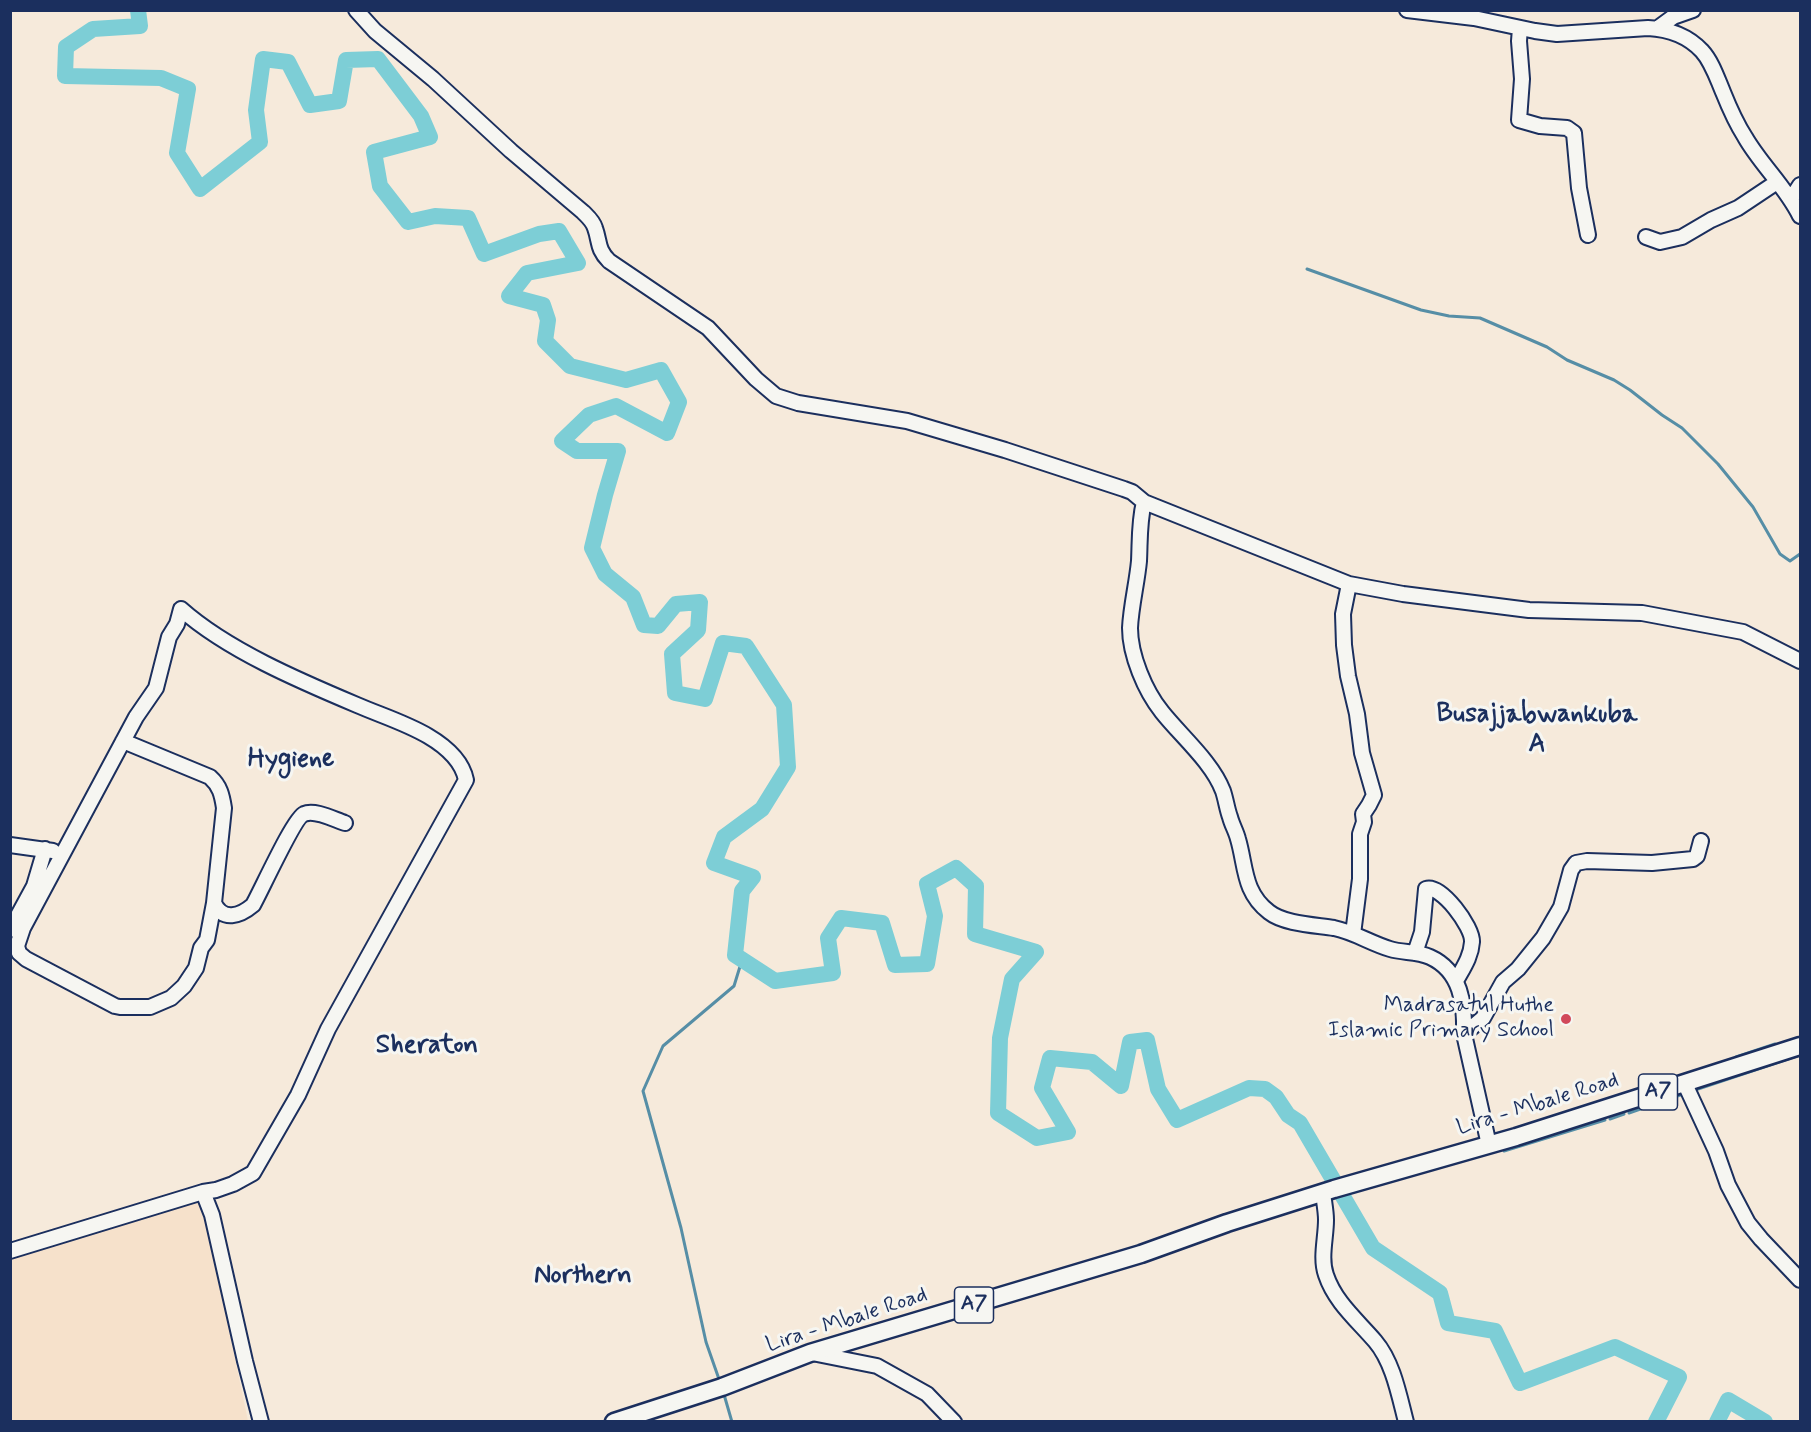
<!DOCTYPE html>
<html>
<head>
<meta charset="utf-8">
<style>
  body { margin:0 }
  #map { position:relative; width:1811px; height:1432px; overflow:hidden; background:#f6eadb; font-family:Mynerve,sans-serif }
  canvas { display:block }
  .frame { position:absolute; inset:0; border:12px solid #1b2f5e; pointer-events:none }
</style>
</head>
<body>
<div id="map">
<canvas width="1811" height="1432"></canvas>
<div class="frame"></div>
</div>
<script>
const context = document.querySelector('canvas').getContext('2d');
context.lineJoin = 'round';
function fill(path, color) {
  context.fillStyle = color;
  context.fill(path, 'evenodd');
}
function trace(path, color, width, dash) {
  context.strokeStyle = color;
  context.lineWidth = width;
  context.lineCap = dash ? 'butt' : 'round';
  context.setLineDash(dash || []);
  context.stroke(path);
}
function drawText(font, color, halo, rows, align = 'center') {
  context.font = font + ' Mynerve,sans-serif';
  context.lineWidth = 6;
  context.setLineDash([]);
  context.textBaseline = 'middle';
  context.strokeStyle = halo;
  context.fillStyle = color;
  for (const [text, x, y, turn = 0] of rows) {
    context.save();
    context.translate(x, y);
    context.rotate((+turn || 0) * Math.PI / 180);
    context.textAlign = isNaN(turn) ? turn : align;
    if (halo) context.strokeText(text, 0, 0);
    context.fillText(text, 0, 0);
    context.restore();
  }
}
const built = new Path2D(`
  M 200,1195 L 214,1231 L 233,1349 L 248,1421 L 11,1422 L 11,1256 Z`);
const stream = new Path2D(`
  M 1307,269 L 1421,310 L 1449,316 L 1480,318 L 1547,347 L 1567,360 L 1614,380 L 1630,390 L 1662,415 L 1682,428 L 1718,464 L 1753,507 L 1780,554 L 1790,561 L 1800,554
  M 1736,1057 L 1775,1044
  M 1692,1091 L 1800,1055
  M 1629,1113 L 1683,1094
  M 1610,1119 L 1624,1114
  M 1504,1151 L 1605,1120
  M 720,1382 L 706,1342 L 681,1228 L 643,1091 L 663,1046 L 734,986 L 742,960
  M 723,1391 L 732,1422`);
const river = new Path2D(`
  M 138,10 L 140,26 L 93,29 L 66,47 L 65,76 L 161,78 L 188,89 L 177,153 L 200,189 L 260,142 L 256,110 L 263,59 L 288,62 L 310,105 L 339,101 L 346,60 L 378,59 L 421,116 L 430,137 L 374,152 L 380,186 L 408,222 L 435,216 L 468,218 L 484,254 L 539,234 L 559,231 L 578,263 L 527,273 L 509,296 L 543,305 L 548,320 L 545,341 L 570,366 L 626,380 L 661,370 L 679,402 L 667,433 L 616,406 L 589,415 L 562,441 L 577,451 L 618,451 L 605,495 L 592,548 L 605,574 L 633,597 L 644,625 L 658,626 L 676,604 L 700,602 L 698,630 L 672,654 L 675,693 L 705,699 L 723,643 L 746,646 L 784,705 L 788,767 L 762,809 L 724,837 L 714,863 L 753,877 L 742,891 L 735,955 L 775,981 L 833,973 L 828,938 L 841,918 L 882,923 L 895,965 L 927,964 L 935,916 L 927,884 L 956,868 L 976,886 L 975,934 L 1036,952 L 1012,979 L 1000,1038 L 998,1113 L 1037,1138 L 1068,1132 L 1042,1088 L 1050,1058 L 1092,1062 L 1121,1086 L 1130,1042 L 1147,1040 L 1158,1089 L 1177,1120 L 1249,1088 L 1265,1089 L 1276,1097 L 1288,1115 L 1300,1123 L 1373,1248 L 1440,1293 L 1448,1323 L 1495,1331 L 1520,1383 L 1615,1347 L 1679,1377 L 1656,1422
  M 1717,1422 L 1728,1400 L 1765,1422`);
const minor = new Path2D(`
  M 356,10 L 375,31 L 433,79 L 511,151 L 583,212 C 588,217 593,221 595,228 C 600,242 597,249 609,261 L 708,328 L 756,379 L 776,396 L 798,403 L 907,421 L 1005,450 L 1124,489 L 1132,492 L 1144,502 L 1349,584 L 1403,594 L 1529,610 L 1642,613 L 1743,632 L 1800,661
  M 1407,10 L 1474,18 L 1535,31 L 1557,34 L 1648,28 C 1668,29 1688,36 1702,51 C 1712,62 1717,78 1723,92 C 1729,107 1736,123 1745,137 C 1761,165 1786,187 1800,216
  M 1520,28 L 1519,41 L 1522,79 L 1519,120 L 1540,126 L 1567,128 L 1574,133 L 1579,188 L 1588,235
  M 1658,28 L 1673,17 L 1693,10
  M 1791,199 L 1800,185
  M 1646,237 L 1660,242 L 1682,237 L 1711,220 L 1738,208 L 1777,182
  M 1144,502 C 1139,522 1140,540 1139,561 C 1137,583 1131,606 1130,628 C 1130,655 1145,691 1162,712 C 1181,736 1212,762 1223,791 C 1226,800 1227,809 1230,817 C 1232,825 1236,831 1238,839 C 1246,866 1243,892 1269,912 C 1284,924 1315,925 1334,928 C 1354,932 1370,943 1390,949 C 1403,953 1417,951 1430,957 C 1461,971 1465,1004 1464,1034 L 1489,1145
  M 1349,584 L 1343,614 L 1344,645 L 1348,676 L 1357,714 L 1362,753 L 1374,795 L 1369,805 L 1363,814 L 1364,822 L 1360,834 L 1360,879 L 1353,934
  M 123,741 L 210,777 C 220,786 222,795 224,808 L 214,903 L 207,940 L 201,948 L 196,968 L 184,986 L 171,998 L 150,1007 L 120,1007 L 115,1006 L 26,959 L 19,953 L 17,946 L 23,928 L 136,717 L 156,688 L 169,637 L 177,624 L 181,609 C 227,650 300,681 357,705 C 380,715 406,723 428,736 C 445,746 462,760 466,780 L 328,1029 L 298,1095 L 253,1173 L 233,1184 L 216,1190 L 203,1192
  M 10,845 L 53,851
  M 214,903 C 223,922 240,916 253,905 C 261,891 294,818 304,814 C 315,809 335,820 345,823
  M 10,930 L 34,886 L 45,849
  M 1415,953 L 1422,932 L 1426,889 C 1441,884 1473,927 1472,942 C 1471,957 1463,968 1456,981
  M 1464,1034 L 1483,1018 L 1503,982 L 1518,969 L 1543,938 L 1561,907 L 1571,870 L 1576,863 L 1587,861 L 1652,863 L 1693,859 L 1697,856 L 1701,841
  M 1685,1084 L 1716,1151 L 1728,1185 L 1748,1223 L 1761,1239 L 1800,1280
  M 1323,1193 C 1324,1202 1326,1211 1326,1220 C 1326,1238 1320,1258 1326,1275 C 1335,1302 1357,1320 1375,1341 C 1393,1362 1399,1395 1406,1422
  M 10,1251 L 203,1192 L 212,1215 L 245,1361 L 261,1422
  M 812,1353 L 877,1366 L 927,1394 L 954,1422`);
const major = new Path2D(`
  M 614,1422 L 722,1387 L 810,1353 L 1141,1254 L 1227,1223 L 1334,1189 L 1516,1137 L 1800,1046`);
const markers = [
  [1566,1019,6,"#d1495b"]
];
const shields = [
  [1658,1092,39],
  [974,1305,39]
];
const shieldNames = [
  ["A7",1658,1092],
  ["A7",974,1305]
];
const poiNames = [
  ["Madrasatul Huthe",1554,1006],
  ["Islamic Primary School",1554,1031]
];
const streetNames = [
  ["Lira - Mbale Road",1538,1105,-17],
  ["Lira - Mbale Road",847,1321,-18]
];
const quarterNames = [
  ["Busajjabwankuba",1537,716],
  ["A",1537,746],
  ["Hygiene",291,761],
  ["Sheraton",427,1047],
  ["Northern",583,1277]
];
fill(built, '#f6e1cb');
trace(stream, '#568ea6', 3);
trace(river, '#7dced6', 16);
trace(minor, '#1b2f5e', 18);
trace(major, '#1b2f5e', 21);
trace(minor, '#f6f6f2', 14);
trace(major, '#f6f6f2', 16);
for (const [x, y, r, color] of markers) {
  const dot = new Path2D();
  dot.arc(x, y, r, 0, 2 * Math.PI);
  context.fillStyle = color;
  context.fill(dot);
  trace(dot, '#f6f6f2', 2);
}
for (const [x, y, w] of shields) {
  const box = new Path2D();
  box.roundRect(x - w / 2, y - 18, w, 36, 4.5);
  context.fillStyle = '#f6f6f2';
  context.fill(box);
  trace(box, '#1b2f5e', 1.5);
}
drawText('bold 21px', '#1b2f5e', null, shieldNames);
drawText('22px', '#1b2f5e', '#f6f6f2', poiNames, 'right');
drawText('22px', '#1b2f5e', '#f6f6f2', streetNames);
drawText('bold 26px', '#1b2f5e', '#f6f6f2', quarterNames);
</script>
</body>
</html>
